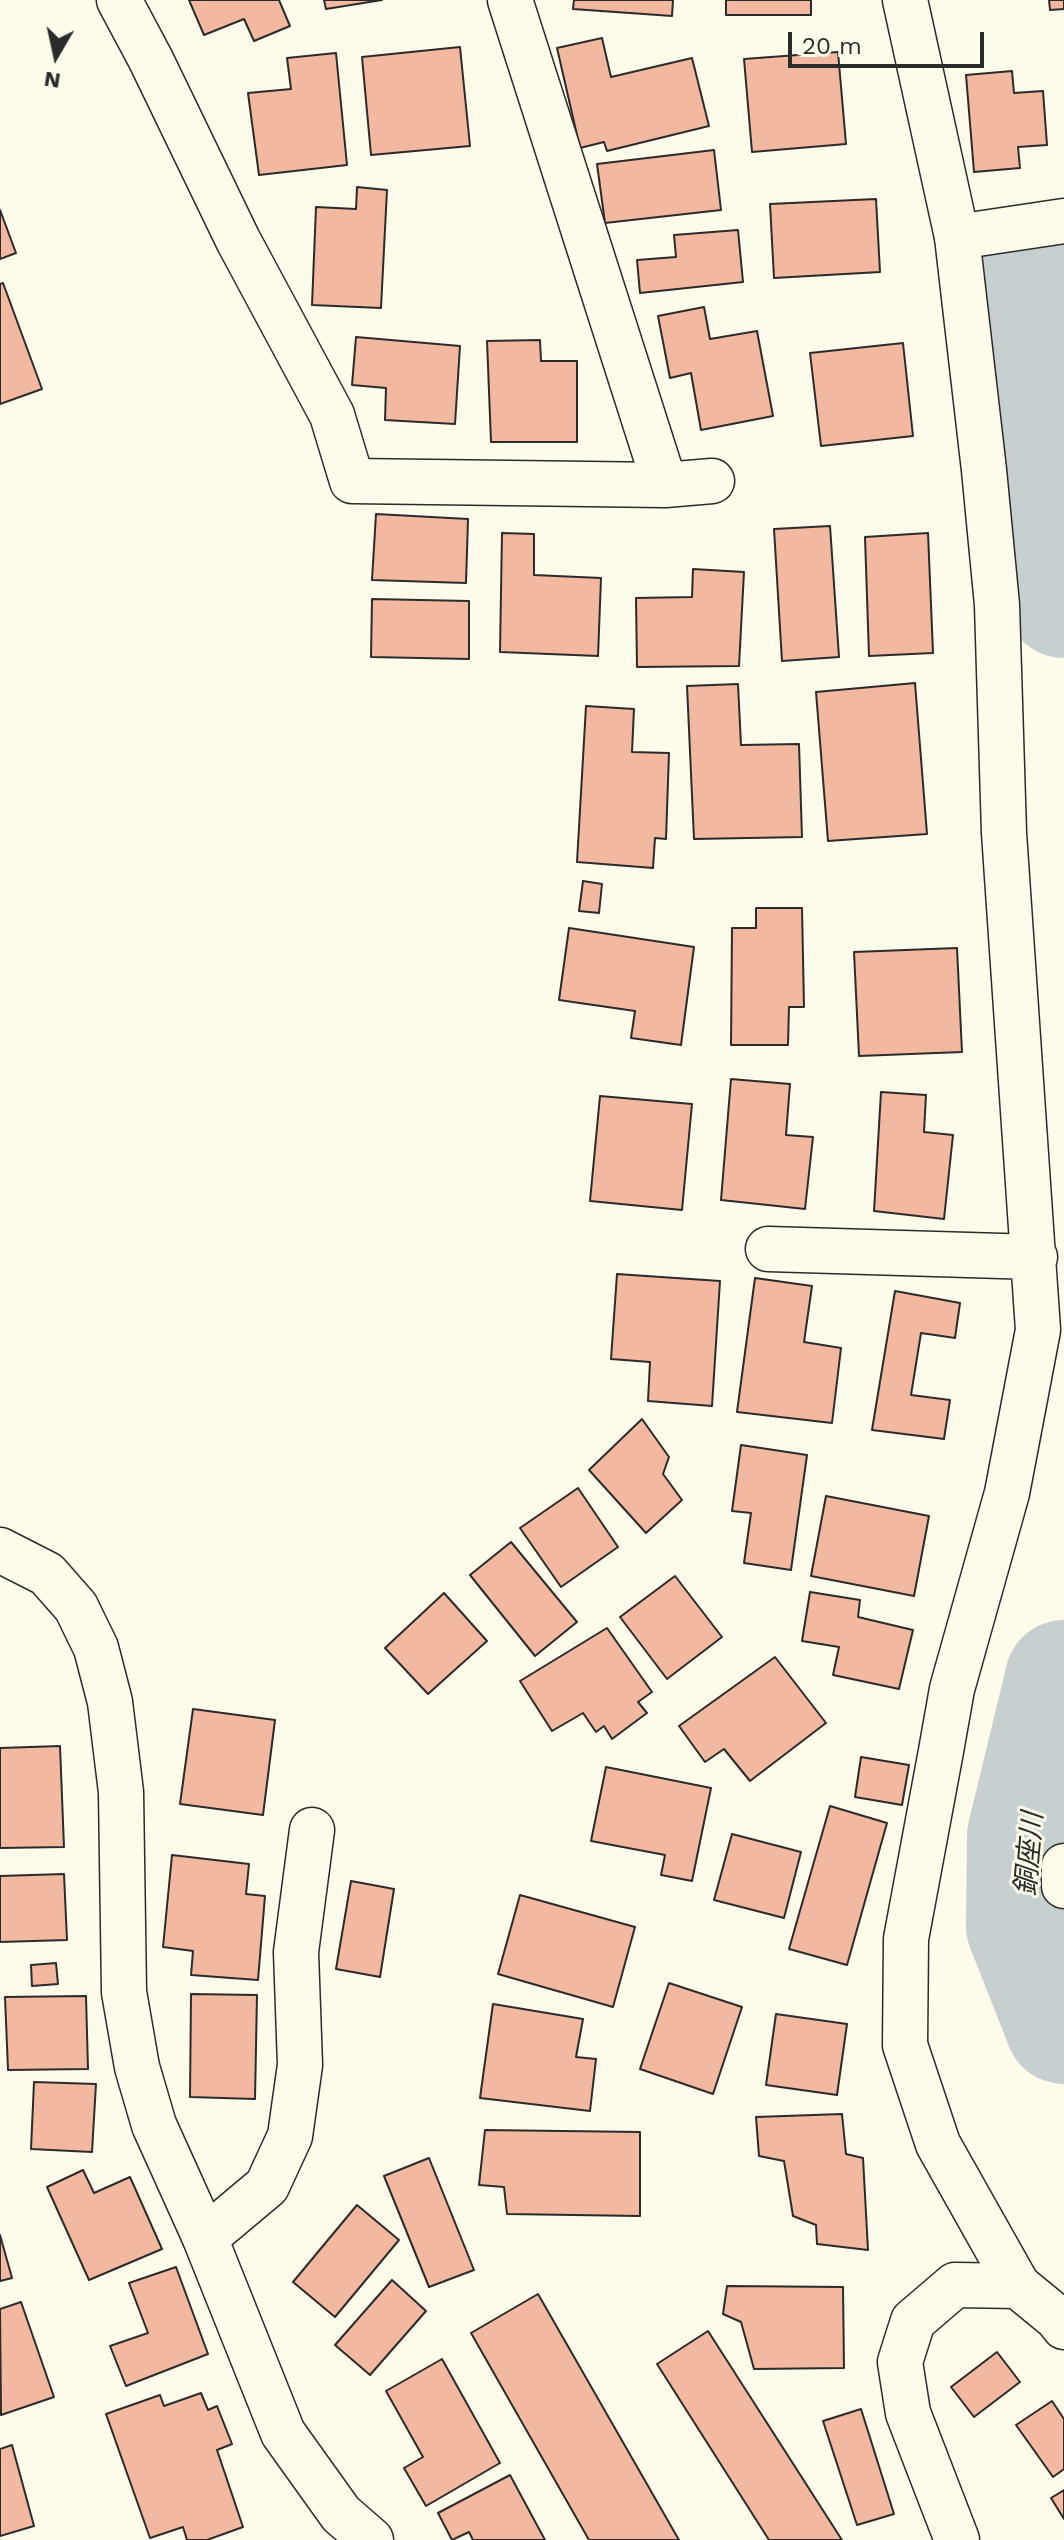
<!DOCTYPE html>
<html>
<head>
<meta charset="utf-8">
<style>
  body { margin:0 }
  #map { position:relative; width:1064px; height:2540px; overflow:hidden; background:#fdfbea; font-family:"Work Sans",sans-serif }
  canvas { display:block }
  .north { position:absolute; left:16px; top:16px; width:80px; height:80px; -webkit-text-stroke:6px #fdfbea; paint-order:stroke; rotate:189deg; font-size:22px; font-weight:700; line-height:32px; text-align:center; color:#2b2b2b }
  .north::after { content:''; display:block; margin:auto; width:28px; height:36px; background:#2b2b2b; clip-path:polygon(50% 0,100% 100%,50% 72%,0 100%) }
  .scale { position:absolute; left:788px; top:32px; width:196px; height:36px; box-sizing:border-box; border:4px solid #2b2b2b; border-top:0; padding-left:10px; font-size:24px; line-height:28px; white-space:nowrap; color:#2b2b2b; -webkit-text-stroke:6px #fdfbea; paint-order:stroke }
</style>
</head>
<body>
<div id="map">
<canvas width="1064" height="2540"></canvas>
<div class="north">N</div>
<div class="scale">20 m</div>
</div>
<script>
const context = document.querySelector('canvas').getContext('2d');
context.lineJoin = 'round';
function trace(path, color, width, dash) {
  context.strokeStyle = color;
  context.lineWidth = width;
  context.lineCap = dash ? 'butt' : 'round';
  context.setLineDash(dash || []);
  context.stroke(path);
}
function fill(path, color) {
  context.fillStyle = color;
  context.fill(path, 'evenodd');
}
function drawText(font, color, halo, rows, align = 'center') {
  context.font = font + ' "Work Sans","Noto Sans JP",sans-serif';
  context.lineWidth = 6;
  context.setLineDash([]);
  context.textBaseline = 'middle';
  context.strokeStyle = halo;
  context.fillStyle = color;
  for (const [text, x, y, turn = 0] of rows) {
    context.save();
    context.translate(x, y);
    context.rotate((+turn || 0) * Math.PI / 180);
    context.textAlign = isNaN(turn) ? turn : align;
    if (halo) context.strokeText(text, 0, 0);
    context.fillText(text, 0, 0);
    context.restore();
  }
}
const river = new Path2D(`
  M 1033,280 L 1064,599
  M 1064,1679 L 1026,1836 L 1025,1926 L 1064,2025`);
const building = new Path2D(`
  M 189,0 L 279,0 L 290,26 L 254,41 L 244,19 L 204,35 Z
  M 324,0 L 382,0 L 326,9 Z
  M 574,0 L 673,0 L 672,16 L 573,9 Z
  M 726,0 L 811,0 L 811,15 L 726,15 Z
  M 1049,0 L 1064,0 L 1064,9 L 1050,10 Z
  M 602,38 L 611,77 L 692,58 L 709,126 L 607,151 L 604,142 L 580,148 L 557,48 Z
  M 460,47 L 470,146 L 371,155 L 362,57 Z
  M 838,52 L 846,144 L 752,152 L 744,59 Z
  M 336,53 L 347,165 L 259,175 L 248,93 L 291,89 L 287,58 Z
  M 1012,71 L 1014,93 L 1043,91 L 1047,145 L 1018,147 L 1020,168 L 974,172 L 966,75 Z
  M 714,150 L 721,210 L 605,223 L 597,164 Z
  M 357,187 L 387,190 L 381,308 L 312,305 L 316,207 L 356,209 Z
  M 876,199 L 880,272 L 774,278 L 770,204 Z
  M 0,210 L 16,253 L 0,259 Z
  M 738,230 L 743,282 L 640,293 L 637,260 L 676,257 L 674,235 Z
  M 3,283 L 42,389 L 0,404 L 0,284 Z
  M 704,307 L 710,339 L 757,331 L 773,416 L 701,430 L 691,373 L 670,378 L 658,316 Z
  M 356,337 L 460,346 L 455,424 L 385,420 L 386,388 L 352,385 Z
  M 540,340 L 541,361 L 577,361 L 577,442 L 491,442 L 487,341 Z
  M 903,343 L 913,436 L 821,446 L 810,353 Z
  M 376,514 L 468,519 L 466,583 L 372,580 Z
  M 830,526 L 839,657 L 782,661 L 774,529 Z
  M 502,533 L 534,534 L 534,575 L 601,578 L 598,656 L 500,652 Z
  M 928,533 L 933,653 L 869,656 L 865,537 Z
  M 693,569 L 744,572 L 739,666 L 637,667 L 636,598 L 692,597 Z
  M 372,599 L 469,601 L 469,659 L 371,657 Z
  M 915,683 L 927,834 L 828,841 L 816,692 Z
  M 738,684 L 741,745 L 799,744 L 802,837 L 694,839 L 687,686 Z
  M 586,706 L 634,709 L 632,752 L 669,753 L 666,839 L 655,838 L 653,868 L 577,862 Z
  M 583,881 L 602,884 L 599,913 L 579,911 Z
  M 756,908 L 802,908 L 804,1007 L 789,1007 L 788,1045 L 731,1045 L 732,928 L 756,928 Z
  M 569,928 L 694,947 L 681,1045 L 631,1038 L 635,1011 L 559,1000 Z
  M 957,948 L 962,1052 L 859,1056 L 854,952 Z
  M 731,1079 L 790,1084 L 786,1135 L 813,1137 L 805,1209 L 721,1200 Z
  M 881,1092 L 926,1095 L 924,1132 L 953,1135 L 944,1219 L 874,1211 Z
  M 600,1096 L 692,1104 L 682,1210 L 590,1201 Z
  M 617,1274 L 720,1281 L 712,1406 L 648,1401 L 650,1362 L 611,1359 Z
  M 755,1278 L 812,1286 L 804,1342 L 841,1348 L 832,1423 L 737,1412 Z
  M 895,1291 L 960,1303 L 955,1338 L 921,1333 L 911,1395 L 950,1400 L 944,1439 L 872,1430 Z
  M 642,1419 L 669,1457 L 663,1474 L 682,1500 L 646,1533 L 589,1470 Z
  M 741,1445 L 807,1455 L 791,1570 L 744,1563 L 751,1513 L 732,1511 Z
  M 578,1488 L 618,1547 L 561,1587 L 520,1528 Z
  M 826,1496 L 929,1516 L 914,1596 L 811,1576 Z
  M 511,1542 L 577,1622 L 535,1656 L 470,1575 Z
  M 675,1576 L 722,1637 L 667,1679 L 620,1617 Z
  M 810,1592 L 860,1600 L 858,1617 L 913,1630 L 899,1689 L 833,1675 L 839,1647 L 802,1641 Z
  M 444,1593 L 487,1641 L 428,1694 L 385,1648 Z
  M 607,1628 L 652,1692 L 638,1702 L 647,1713 L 612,1739 L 604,1726 L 596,1732 L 583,1713 L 552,1731 L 520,1681 Z
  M 775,1657 L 826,1723 L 750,1781 L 724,1749 L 705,1762 L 679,1726 Z
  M 193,1709 L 275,1720 L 263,1815 L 180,1804 Z
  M 60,1746 L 64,1847 L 0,1848 L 0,1748 Z
  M 861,1757 L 909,1765 L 902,1805 L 855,1797 Z
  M 606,1767 L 711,1788 L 692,1881 L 661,1875 L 665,1855 L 591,1841 Z
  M 830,1806 L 887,1823 L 847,1965 L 789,1949 Z
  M 732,1834 L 801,1852 L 784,1918 L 714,1900 Z
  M 172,1855 L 249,1864 L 246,1894 L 265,1896 L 258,1980 L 191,1975 L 193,1951 L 163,1947 Z
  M 64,1874 L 67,1940 L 0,1942 L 0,1876 Z
  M 351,1881 L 394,1889 L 380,1977 L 336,1969 Z
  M 520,1895 L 635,1927 L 613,2007 L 498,1974 Z
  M 56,1963 L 58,1984 L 32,1986 L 31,1965 Z
  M 669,1983 L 742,2007 L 713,2094 L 640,2069 Z
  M 191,1994 L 257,1995 L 255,2099 L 190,2097 Z
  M 86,1996 L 88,2069 L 8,2070 L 5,1997 Z
  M 493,2004 L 583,2019 L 576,2057 L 596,2059 L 590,2111 L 480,2098 Z
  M 776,2014 L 847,2024 L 837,2095 L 766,2085 Z
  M 34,2082 L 96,2084 L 92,2152 L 31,2149 Z
  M 842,2114 L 846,2154 L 863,2158 L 868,2250 L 817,2244 L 816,2225 L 793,2216 L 784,2161 L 759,2156 L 756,2117 Z
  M 485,2130 L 640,2132 L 640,2216 L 507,2214 L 504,2187 L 479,2185 Z
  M 429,2158 L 474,2270 L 429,2287 L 384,2176 Z
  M 83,2170 L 94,2193 L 130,2177 L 162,2249 L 89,2280 L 47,2187 Z
  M 357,2205 L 399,2240 L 335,2317 L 293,2282 Z
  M 0,2235 L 12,2278 L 0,2281 Z
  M 176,2267 L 208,2354 L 126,2386 L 110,2346 L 148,2333 L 129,2283 Z
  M 392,2280 L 426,2311 L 370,2375 L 335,2345 Z
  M 727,2286 L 843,2287 L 844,2368 L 754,2369 L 741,2322 L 723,2314 Z
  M 538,2294 L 679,2540 L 589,2540 L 471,2333 Z
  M 21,2302 L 54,2397 L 1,2415 L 0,2309 Z
  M 708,2331 L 842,2540 L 769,2540 L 657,2364 Z
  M 997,2352 L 1020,2382 L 974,2417 L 951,2387 Z
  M 442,2359 L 500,2463 L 426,2506 L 404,2468 L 423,2457 L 386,2391 Z
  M 201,2393 L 208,2410 L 217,2406 L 232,2444 L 217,2450 L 243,2527 L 207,2540 L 187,2540 L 183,2527 L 150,2538 L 106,2414 L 160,2395 L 164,2406 Z
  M 1052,2401 L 1064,2419 L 1064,2469 L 1053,2477 L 1016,2425 Z
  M 861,2409 L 894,2514 L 857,2525 L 823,2421 Z
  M 12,2445 L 34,2526 L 0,2536 L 0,2449 Z
  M 510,2475 L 545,2540 L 473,2540 L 469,2532 L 452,2540 L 438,2513 Z
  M 1064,2490 L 1064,2519 L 1051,2498 Z`);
const minor = new Path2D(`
  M 119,0 L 151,60 L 238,240 L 332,415 L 352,481 L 665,485 L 712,481
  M 510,0 L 665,485
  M 905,0 L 957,237 L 984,470 L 997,605 L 1004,833 L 1038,1330 L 1007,1493 L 952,1689 L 941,1751 L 906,1939 L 905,2045 L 938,2144 L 1018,2286
  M 768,1249 L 1035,1257
  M 1064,1866 L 1064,1886
  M 205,2238 L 267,2186 L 290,2136 L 300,2065 L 296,1952 L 312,1830`);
const tertiary = new Path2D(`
  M 957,237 L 1064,221
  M 0,1550 L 47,1574 L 76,1607 L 96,1648 L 110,1702 L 121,1792 L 124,1992 L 137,2067 L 154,2125 L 205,2238 L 283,2433 L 341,2514 L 371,2540
  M 957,2540 L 908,2413 L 900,2362 L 913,2321 L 955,2285 L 1018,2286 L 1057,2318 L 1064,2327`);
const waterNames = [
  ["銅座川",1030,1854,-85]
];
trace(river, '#c7d0d0', 118);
fill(building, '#f2b8a0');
trace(building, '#2b2b2b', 2);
trace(minor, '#2b2b2b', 47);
trace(tertiary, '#2b2b2b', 47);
trace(minor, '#fdfbea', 44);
trace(tertiary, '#fdfbea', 44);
drawText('italic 28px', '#2b2b2b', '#fdfbea', waterNames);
</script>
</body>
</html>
